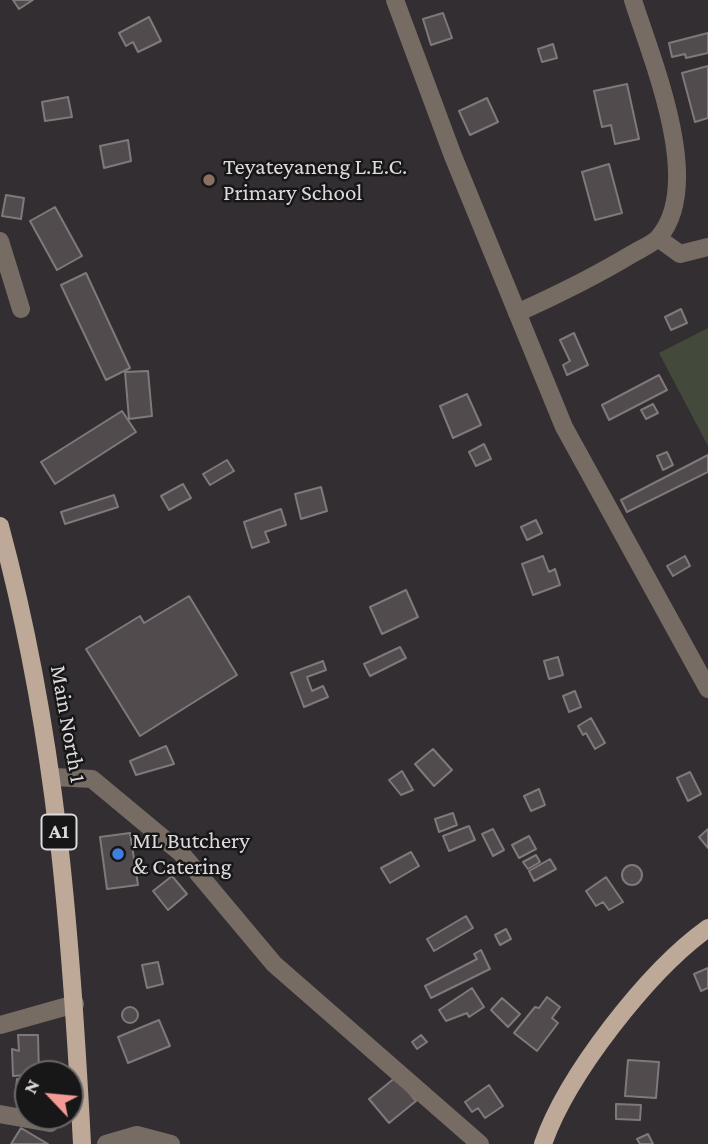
<!DOCTYPE html>
<html>
<head>
<meta charset="utf-8">
<style>
  body { margin:0 }
  #map { position:relative; width:708px; height:1144px; overflow:hidden; background:#322e31; font-family:"Crimson Pro",serif }
  canvas { display:block }
  .north { position:absolute; left:14px; top:1060px; width:70px; height:70px; box-sizing:border-box; background:#181718; border:2px solid #676567; border-radius:50%; rotate:296deg; font-size:19px; font-weight:700; line-height:28px; text-align:center; color:#dddadd }
  .north::after { content:''; display:block; margin:auto; width:24px; height:32px; background:#f59b97; clip-path:polygon(50% 0,100% 100%,50% 72%,0 100%) }
</style>
</head>
<body>
<div id="map">
<canvas width="708" height="1144"></canvas>
<div class="north">N</div>
</div>
<script>
const context = document.querySelector('canvas').getContext('2d');
context.lineJoin = 'round';
function fill(path, color) {
  context.fillStyle = color;
  context.fill(path, 'evenodd');
}
function trace(path, color, width, dash) {
  context.strokeStyle = color;
  context.lineWidth = width;
  context.lineCap = dash ? 'butt' : 'round';
  context.setLineDash(dash || []);
  context.stroke(path);
}
function drawText(font, color, halo, rows, align = 'center') {
  context.font = font + ' "Crimson Pro",serif';
  context.lineWidth = 5;
  context.setLineDash([]);
  context.textBaseline = 'middle';
  context.strokeStyle = halo;
  context.fillStyle = color;
  for (const [text, x, y, turn = 0] of rows) {
    context.save();
    context.translate(x, y);
    context.rotate((+turn || 0) * Math.PI / 180);
    context.textAlign = isNaN(turn) ? turn : align;
    if (halo) context.strokeText(text, 0, 0);
    context.fillText(text, 0, 0);
    context.restore();
  }
}
const green = new Path2D(`
  M 708,328 L 708,446 L 659,353 Z`);
const building = new Path2D(`
  M 13,0 L 33,0 L 19,9 Z
  M 443,13 L 452,38 L 431,45 L 423,19 Z
  M 149,17 L 161,41 L 138,52 L 133,42 L 126,46 L 119,33 Z
  M 708,33 L 708,53 L 686,58 L 685,54 L 672,57 L 669,43 Z
  M 553,44 L 557,58 L 542,62 L 538,49 Z
  M 708,66 L 708,118 L 695,122 L 682,73 Z
  M 627,84 L 639,139 L 615,144 L 611,125 L 602,127 L 594,91 Z
  M 68,97 L 72,117 L 45,121 L 42,102 Z
  M 487,98 L 498,122 L 470,135 L 459,111 Z
  M 128,140 L 131,161 L 104,168 L 100,146 Z
  M 609,164 L 622,213 L 595,220 L 582,172 Z
  M 6,195 L 24,198 L 21,219 L 2,216 Z
  M 55,207 L 82,256 L 57,270 L 30,221 Z
  M 86,273 L 130,368 L 106,380 L 61,285 Z
  M 681,309 L 687,323 L 671,330 L 665,317 Z
  M 574,333 L 588,365 L 567,375 L 563,365 L 570,361 L 560,340 Z
  M 148,371 L 152,416 L 129,419 L 125,372 Z
  M 659,375 L 667,390 L 609,420 L 602,405 Z
  M 467,394 L 481,425 L 453,438 L 440,406 Z
  M 653,404 L 658,413 L 646,419 L 641,410 Z
  M 122,411 L 136,432 L 55,484 L 41,462 Z
  M 484,444 L 491,459 L 476,466 L 469,452 Z
  M 667,452 L 673,465 L 663,470 L 657,456 Z
  M 708,455 L 708,472 L 627,512 L 621,500 Z
  M 227,460 L 234,471 L 210,485 L 203,474 Z
  M 183,484 L 191,498 L 169,510 L 161,496 Z
  M 321,487 L 327,511 L 301,519 L 295,494 Z
  M 114,495 L 118,507 L 65,524 L 61,512 Z
  M 281,509 L 286,525 L 265,532 L 269,542 L 252,548 L 244,522 Z
  M 536,520 L 542,533 L 527,540 L 521,527 Z
  M 543,556 L 549,572 L 555,569 L 560,585 L 533,595 L 522,564 Z
  M 685,556 L 690,566 L 673,576 L 667,566 Z
  M 406,590 L 418,617 L 382,634 L 370,607 Z
  M 189,596 L 237,675 L 140,736 L 86,649 L 140,616 L 144,623 Z
  M 400,647 L 406,658 L 370,676 L 364,664 Z
  M 558,657 L 563,675 L 549,679 L 544,661 Z
  M 323,661 L 326,670 L 307,677 L 312,691 L 323,686 L 328,697 L 304,707 L 291,673 Z
  M 575,691 L 581,707 L 569,712 L 563,696 Z
  M 591,718 L 605,743 L 595,749 L 586,733 L 583,735 L 578,726 Z
  M 166,746 L 174,764 L 136,775 L 130,761 Z
  M 433,749 L 452,770 L 434,786 L 415,764 Z
  M 402,771 L 413,790 L 401,795 L 389,780 Z
  M 690,772 L 701,794 L 688,801 L 677,778 Z
  M 539,789 L 545,805 L 531,811 L 524,796 Z
  M 453,813 L 457,825 L 439,832 L 435,819 Z
  M 469,826 L 475,840 L 449,851 L 443,836 Z
  M 493,829 L 504,850 L 493,856 L 482,834 Z
  M 708,829 L 708,848 L 699,837 Z
  M 130,833 L 138,885 L 107,889 L 100,837 Z
  M 529,836 L 536,849 L 519,858 L 512,845 Z
  M 411,852 L 419,866 L 390,883 L 381,868 Z
  M 536,855 L 540,862 L 528,869 L 523,862 Z
  M 550,859 L 556,869 L 534,881 L 529,871 Z
  M622 875a10 10 0 1 1 20 0a10 10 0 1 1-20 0Z
  M 172,876 L 187,894 L 168,910 L 153,891 Z
  M 606,877 L 623,902 L 609,910 L 603,902 L 596,906 L 586,891 Z
  M 466,916 L 473,928 L 434,951 L 427,939 Z
  M 506,929 L 511,939 L 500,945 L 495,935 Z
  M 481,950 L 490,969 L 431,998 L 425,986 L 477,959 L 474,954 Z
  M 158,962 L 163,984 L 147,988 L 142,965 Z
  M 708,968 L 708,988 L 701,991 L 694,974 Z
  M 472,988 L 484,1007 L 469,1017 L 467,1013 L 446,1021 L 439,1010 Z
  M 547,997 L 560,1007 L 552,1018 L 558,1023 L 537,1051 L 514,1033 L 535,1007 L 539,1008 Z
  M 502,998 L 520,1014 L 508,1027 L 491,1010 Z
  M122 1015a8 8 0 1 1 16 0a8 8 0 1 1-16 0Z
  M 159,1020 L 170,1046 L 128,1063 L 118,1037 Z
  M 18,1035 L 38,1035 L 39,1074 L 13,1076 L 12,1049 L 19,1051 Z
  M 421,1035 L 427,1042 L 417,1049 L 412,1042 Z
  M 628,1060 L 659,1062 L 656,1098 L 625,1096 Z
  M 396,1077 L 416,1101 L 389,1123 L 369,1099 Z
  M 17,1079 L 28,1081 L 28,1098 L 15,1097 Z
  M 489,1085 L 503,1106 L 485,1118 L 478,1108 L 472,1112 L 465,1102 Z
  M 616,1104 L 641,1105 L 640,1120 L 616,1119 Z
  M 21,1128 L 48,1144 L 11,1144 Z
  M 648,1134 L 653,1144 L 640,1144 L 637,1139 Z`);
const minor = new Path2D(`
  M 395,0 L 453,156 L 564,427 L 708,689
  M 658,238 L 680,254 L 708,247
  M 0,241 L 21,309
  M 517,313 C 557,295 594,277 632,254 C 640,249 653,244 659,237 C 705,183 651,58 633,0
  M 53,777 L 92,779 L 181,853 L 274,964 L 480,1144
  M 0,1025 L 75,1004
  M 0,1114 L 50,1123
  M 106,1144 L 137,1135 L 171,1144`);
const major = new Path2D(`
  M 0,526 C 56,733 71,931 82,1144
  M 543,1144 C 567,1075 648,971 708,928`);
const markers = [
  [209,180,7,"#8d6e63"],
  [118,854,7,"#3f7fe0"]
];
const shields = [
  [59,832,35]
];
const shieldNames = [
  ["A1",59,832]
];
const poiNames = [
  ["Teyateyaneng L.E.C.",223,167],
  ["Primary School",223,193],
  ["ML Butchery",132,841],
  ["& Catering",132,867]
];
const streetNames = [
  ["Main North 1",68,724,80]
];
fill(green, '#444a3b');
fill(building, '#514b4d');
trace(building, '#7f797b', 2);
trace(minor, '#776c64', 18);
trace(major, '#bea998', 18);
for (const [x, y, r, color] of markers) {
  const dot = new Path2D();
  dot.arc(x, y, r, 0, 2 * Math.PI);
  context.fillStyle = color;
  context.fill(dot);
  trace(dot, '#181718', 2.5);
}
for (const [x, y, w] of shields) {
  const box = new Path2D();
  box.roundRect(x - w / 2, y - 17.5, w, 35, 5);
  context.fillStyle = '#181718';
  context.fill(box);
  trace(box, '#dddadd', 2);
}
drawText('bold 21px', '#dddadd', null, shieldNames);
drawText('23px', '#dddadd', '#181718', poiNames, 'left');
drawText('23px', '#dddadd', '#181718', streetNames);
</script>
</body>
</html>
